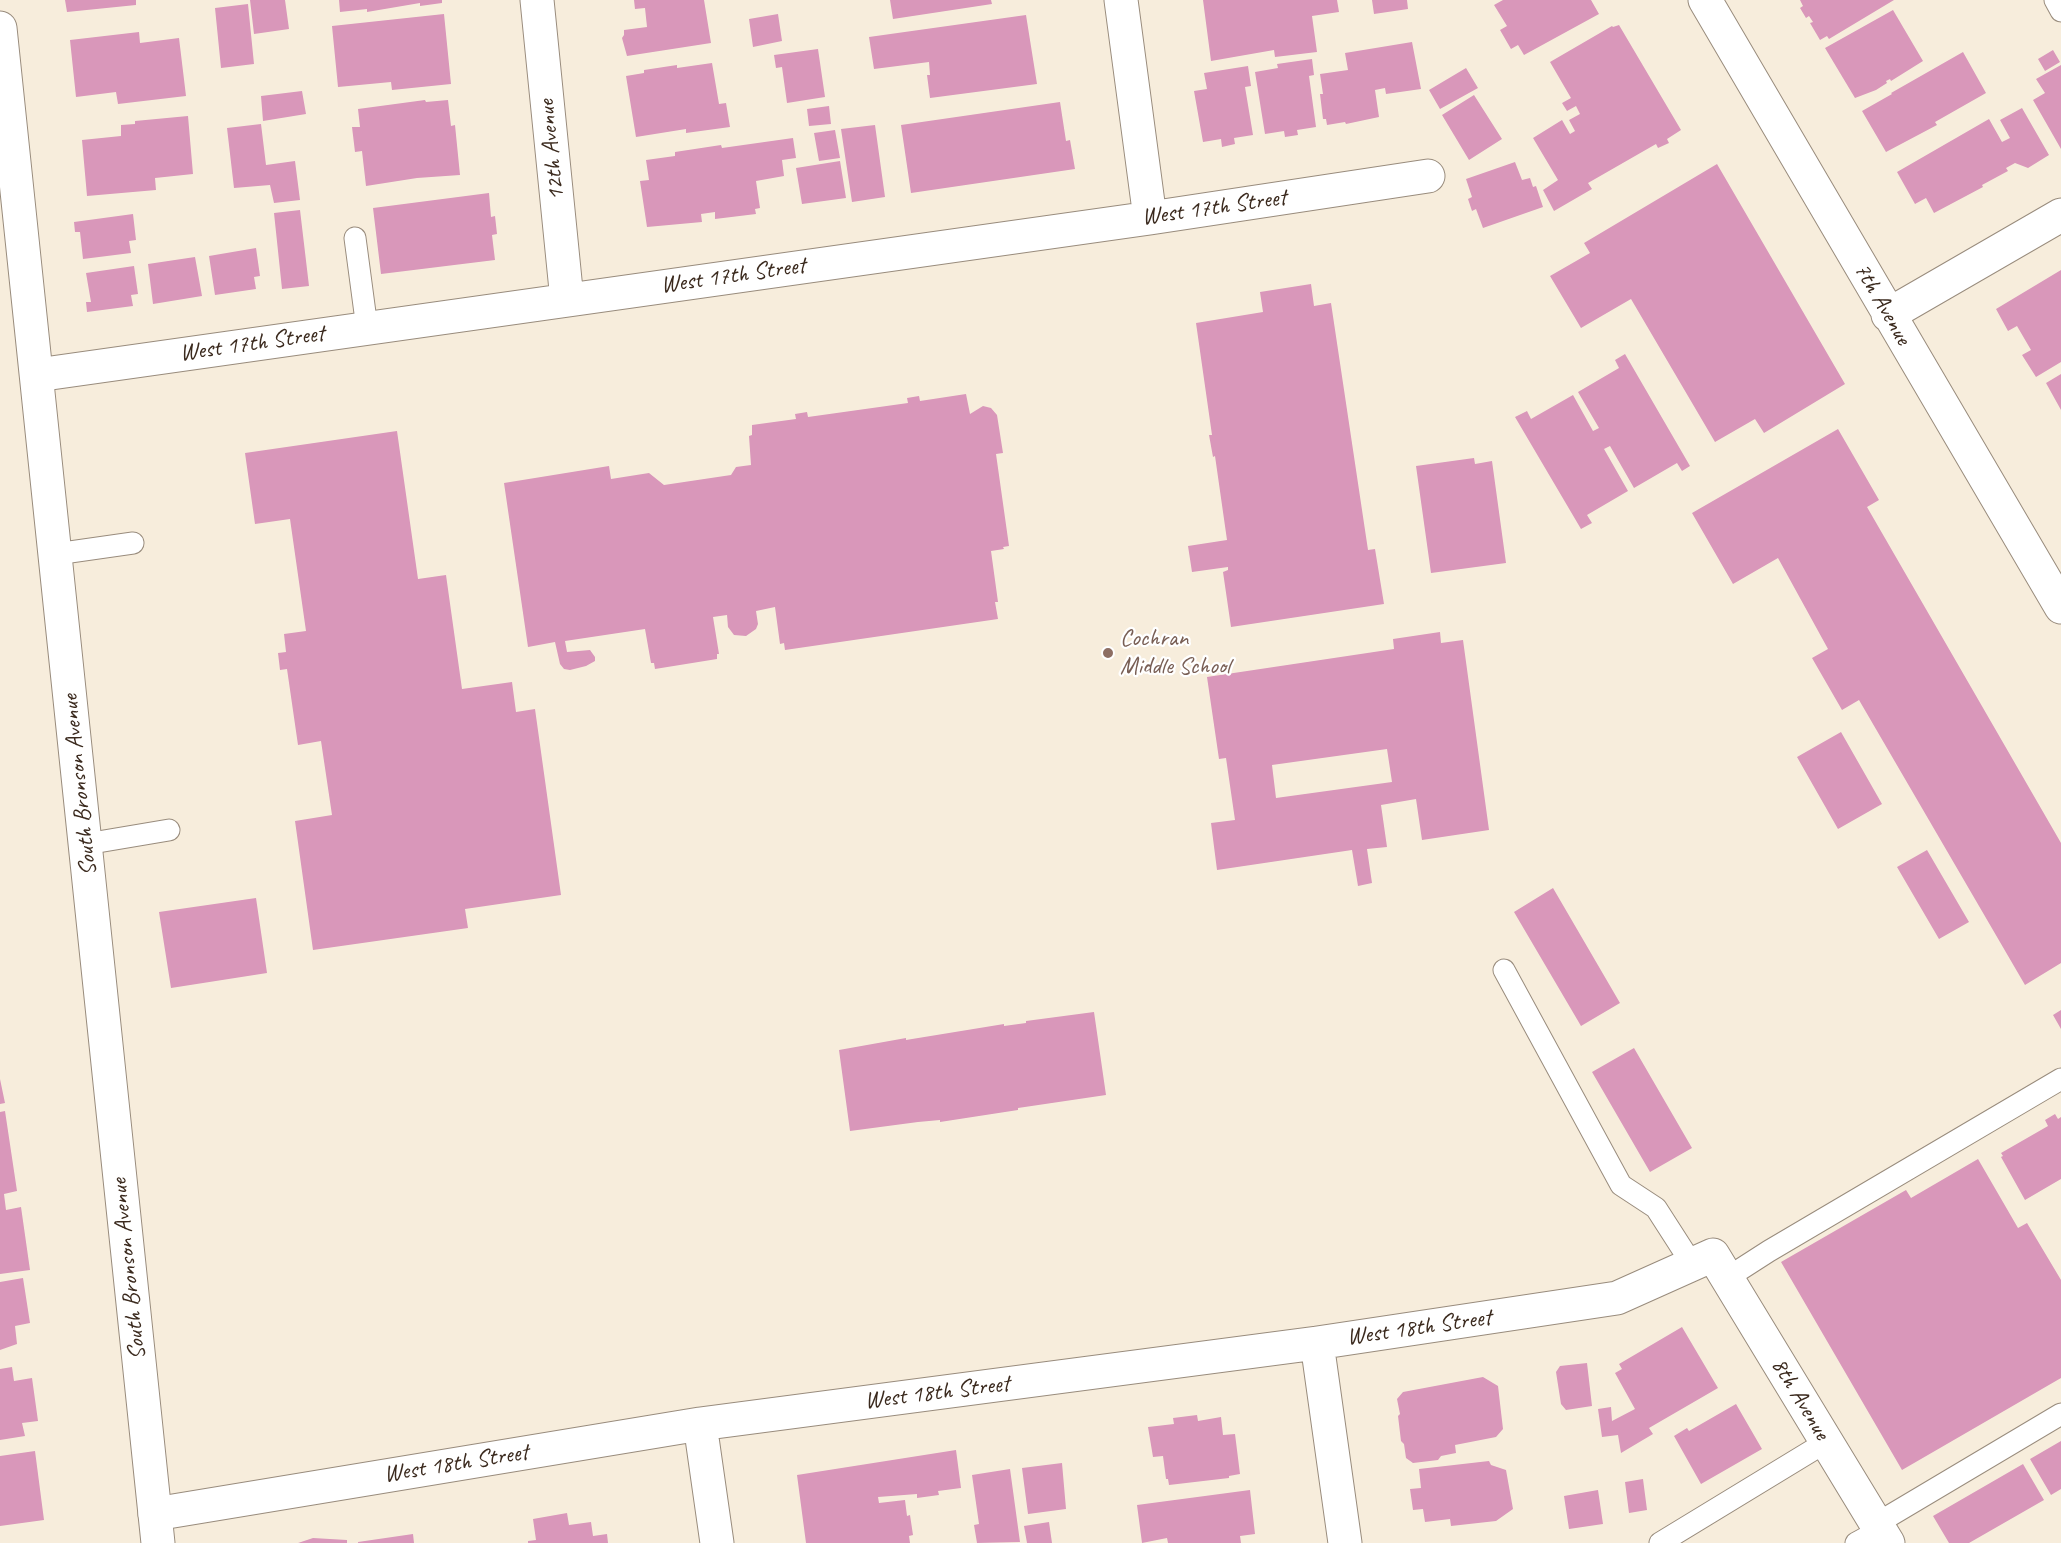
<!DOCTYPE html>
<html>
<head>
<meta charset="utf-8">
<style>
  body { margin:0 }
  canvas { display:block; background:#f7eddc }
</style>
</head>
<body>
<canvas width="2061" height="1543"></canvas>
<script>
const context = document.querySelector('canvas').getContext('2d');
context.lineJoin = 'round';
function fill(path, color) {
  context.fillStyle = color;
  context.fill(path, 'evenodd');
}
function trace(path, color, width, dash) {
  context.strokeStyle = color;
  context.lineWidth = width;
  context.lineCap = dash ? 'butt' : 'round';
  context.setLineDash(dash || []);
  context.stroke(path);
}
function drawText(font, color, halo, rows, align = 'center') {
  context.font = font + ' Caveat,sans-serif';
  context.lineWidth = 4.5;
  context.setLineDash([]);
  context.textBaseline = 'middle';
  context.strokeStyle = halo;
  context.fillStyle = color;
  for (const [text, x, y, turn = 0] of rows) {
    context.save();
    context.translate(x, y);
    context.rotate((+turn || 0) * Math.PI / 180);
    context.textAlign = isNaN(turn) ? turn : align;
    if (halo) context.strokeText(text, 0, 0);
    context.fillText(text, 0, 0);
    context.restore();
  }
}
const building = new Path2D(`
  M 65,0 L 136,0 L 136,5 L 67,12 Z
  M 250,0 L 285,0 L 289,29 L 254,34 Z
  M 339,0 L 442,0 L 442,3 L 420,6 L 420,3 L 367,12 L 367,9 L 340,12 Z
  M 634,0 L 704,0 L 711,43 L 627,56 L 622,38 L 624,35 L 624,30 L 647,27 L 645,8 L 635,9 Z
  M 890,0 L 991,0 L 992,4 L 893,19 Z
  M 1203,0 L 1337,0 L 1339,12 L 1312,16 L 1317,52 L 1275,57 L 1274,50 L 1211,61 Z
  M 1372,0 L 1407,0 L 1408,9 L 1374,14 Z
  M 1503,0 L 1591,0 L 1599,14 L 1524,55 L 1518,45 L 1511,49 L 1500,30 L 1507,26 L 1494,5 Z
  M 1800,0 L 1894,0 L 1829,39 L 1827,36 L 1820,40 L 1810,23 L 1813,22 L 1809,16 L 1806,18 L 1800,8 L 1803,6 Z
  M 248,4 L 254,64 L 221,68 L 215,8 Z
  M 1893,10 L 1923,61 L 1891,81 L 1890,79 L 1886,81 L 1887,83 L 1876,90 L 1855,98 L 1825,48 Z
  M 444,14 L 451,84 L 392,90 L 391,82 L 338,87 L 332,26 Z
  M 778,14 L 782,41 L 753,47 L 749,19 Z
  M 1026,15 L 1037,84 L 930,98 L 927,75 L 930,75 L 929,62 L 874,69 L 869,37 Z
  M 1619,25 L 1681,130 L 1667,139 L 1669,143 L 1658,148 L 1656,144 L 1588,183 L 1592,189 L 1554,211 L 1543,190 L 1558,180 L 1533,138 L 1562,120 L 1570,134 L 1575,131 L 1569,120 L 1580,114 L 1576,106 L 1567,111 L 1562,103 L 1571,98 L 1550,62 L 1612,26 L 1613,27 Z
  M 139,32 L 140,43 L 179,38 L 186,96 L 118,104 L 116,92 L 76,97 L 70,40 Z
  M 1412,42 L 1421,89 L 1386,94 L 1385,88 L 1375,90 L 1379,117 L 1346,124 L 1345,122 L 1327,125 L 1326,119 L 1323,119 L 1320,94 L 1323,94 L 1320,74 L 1348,70 L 1345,53 Z
  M 818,49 L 825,97 L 787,103 L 782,67 L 776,68 L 774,55 Z
  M 2053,50 L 2060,62 L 2045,71 L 2038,59 Z
  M 1963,52 L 1986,93 L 1935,122 L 1937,125 L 1886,152 L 1862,111 L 1892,94 L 1891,93 Z
  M 1312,59 L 1314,75 L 1309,76 L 1316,127 L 1297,130 L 1298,135 L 1285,137 L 1284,131 L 1265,134 L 1255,72 L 1278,68 L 1277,64 Z
  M 712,63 L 719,104 L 726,103 L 730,127 L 686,133 L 686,129 L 636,137 L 626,76 L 644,73 L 644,70 L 677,65 L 677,68 Z
  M 2061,65 L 2061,149 L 2033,100 L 2045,93 L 2036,79 Z
  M 1248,66 L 1251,86 L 1245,87 L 1253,135 L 1234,138 L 1235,144 L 1222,147 L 1221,139 L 1203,142 L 1194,91 L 1207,89 L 1204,73 Z
  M 1466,68 L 1478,88 L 1440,109 L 1429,90 Z
  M 302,91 L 306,114 L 263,121 L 261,96 Z
  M 1474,95 L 1502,139 L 1469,160 L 1442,115 Z
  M 425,100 L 426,102 L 448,100 L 451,126 L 455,125 L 460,175 L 417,178 L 366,186 L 362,151 L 355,152 L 352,127 L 360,127 L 358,109 Z
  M 1060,102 L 1066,141 L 1070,140 L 1075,169 L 911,193 L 901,125 Z
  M 829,106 L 831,124 L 809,126 L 807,109 Z
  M 2022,108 L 2049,155 L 2028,168 L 2015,163 L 2006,168 L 2008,171 L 1982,185 L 1983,187 L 1934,213 L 1926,198 L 1915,204 L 1897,172 L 1989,119 L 2002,142 L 2010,138 L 2000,120 Z
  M 188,116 L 193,174 L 155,178 L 156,190 L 87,196 L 82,140 L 121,136 L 121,125 L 135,124 L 135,121 Z
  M 261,124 L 266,165 L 295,161 L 300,200 L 274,203 L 270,185 L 234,188 L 227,128 Z
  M 875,125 L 885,197 L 852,202 L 841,129 Z
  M 835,130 L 840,158 L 819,161 L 814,133 Z
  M 793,138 L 796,158 L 782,160 L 784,176 L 756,181 L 760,208 L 755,209 L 756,214 L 715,219 L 715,212 L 701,214 L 702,222 L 647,227 L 640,181 L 649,180 L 646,160 L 675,156 L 675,152 L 721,145 L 722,148 Z
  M 840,161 L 846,198 L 802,204 L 796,168 Z
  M 1515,162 L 1522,180 L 1530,178 L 1533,187 L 1536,186 L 1543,207 L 1483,228 L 1476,209 L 1472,211 L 1468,199 L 1472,197 L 1466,179 Z
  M 1717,164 L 1845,384 L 1764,433 L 1755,419 L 1715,442 L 1631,299 L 1581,328 L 1550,276 L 1590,253 L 1584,243 Z
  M 489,193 L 491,217 L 495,216 L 497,234 L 492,235 L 495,260 L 381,274 L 373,208 Z
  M 300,210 L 309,286 L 282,289 L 274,213 Z
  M 133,214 L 136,240 L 129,241 L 131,253 L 83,259 L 80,232 L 75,232 L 74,222 Z
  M 256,248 L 260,276 L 254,277 L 256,289 L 215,295 L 209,256 Z
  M 195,257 L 202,296 L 153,304 L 148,264 Z
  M 134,266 L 138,294 L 131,295 L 133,306 L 87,312 L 86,302 L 91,302 L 86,273 Z
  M 2061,270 L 2061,362 L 2036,377 L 2022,355 L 2031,350 L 2017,326 L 2008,331 L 1996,309 Z
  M 1311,284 L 1314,306 L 1331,303 L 1368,550 L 1375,549 L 1384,604 L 1231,627 L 1223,572 L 1228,570 L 1228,567 L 1192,572 L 1188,546 L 1227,540 L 1215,456 L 1213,457 L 1209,435 L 1212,435 L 1196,323 L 1263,312 L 1260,292 Z
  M 1625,354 L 1690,466 L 1682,471 L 1677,463 L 1634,488 L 1610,446 L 1604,449 L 1628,491 L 1587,515 L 1592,523 L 1581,529 L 1515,417 L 1527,411 L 1531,419 L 1573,395 L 1593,431 L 1599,428 L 1578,392 L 1619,368 L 1615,360 Z
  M 2061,374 L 2061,410 L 2046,383 Z
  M 966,394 L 970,414 L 983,406 L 991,408 L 997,415 L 1003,453 L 996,454 L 1009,546 L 1003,547 L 1004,549 L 991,551 L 998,602 L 995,602 L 998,619 L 785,650 L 784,643 L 780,644 L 775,607 L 756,611 L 758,624 L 756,629 L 746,636 L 734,635 L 728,627 L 727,615 L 713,617 L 719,654 L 717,654 L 717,659 L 655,669 L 654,663 L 651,663 L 645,629 L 565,641 L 567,652 L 590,650 L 595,657 L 595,661 L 586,666 L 570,670 L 564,669 L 560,664 L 555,642 L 528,647 L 504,483 L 609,466 L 611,479 L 649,473 L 664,485 L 731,475 L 736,467 L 751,465 L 749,436 L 752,435 L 752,425 L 796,419 L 795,414 L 807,412 L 808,417 L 908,403 L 907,398 L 919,396 L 920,401 Z
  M 1838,429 L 1879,500 L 1867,507 L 2061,843 L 2061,963 L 2025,985 L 1859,700 L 1842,710 L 1812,658 L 1828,649 L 1778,558 L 1733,584 L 1692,513 Z
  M 397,431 L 418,579 L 446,575 L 462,689 L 512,682 L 516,712 L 535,709 L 561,895 L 465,909 L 468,928 L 313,950 L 295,821 L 332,815 L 321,741 L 298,745 L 287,669 L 280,670 L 278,653 L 286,652 L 284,634 L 306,631 L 290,519 L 255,524 L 245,453 Z
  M 1474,458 L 1475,464 L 1492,461 L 1506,563 L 1431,573 L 1416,466 Z
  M 1440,632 L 1441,643 L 1463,640 L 1489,830 L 1422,840 L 1416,799 L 1381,805 L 1387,847 L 1367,849 L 1372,883 L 1358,886 L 1352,850 L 1217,870 L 1211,823 L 1235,820 L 1226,758 L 1219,759 L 1207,677 L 1394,649 L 1393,639 ZM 1387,749 L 1392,782 L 1276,798 L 1272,765 Z
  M 1841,732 L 1882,804 L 1838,829 L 1797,757 Z
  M 1927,850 L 1969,922 L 1939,939 L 1897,867 Z
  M 1553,888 L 1620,1003 L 1581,1026 L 1514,912 Z
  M 256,898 L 267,973 L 171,988 L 159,912 Z
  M 2061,1010 L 2061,1029 L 2053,1015 Z
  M 1094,1012 L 1106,1095 L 1018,1108 L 1018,1110 L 940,1122 L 940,1120 L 918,1122 L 850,1131 L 839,1050 L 906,1038 L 906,1040 L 1004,1024 L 1004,1026 L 1026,1023 L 1026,1021 Z
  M 1634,1048 L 1692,1148 L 1650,1172 L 1592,1072 Z
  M 0,1079 L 5,1103 L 0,1104 Z
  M 5,1111 L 17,1191 L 4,1194 L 6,1210 L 21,1207 L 30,1270 L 0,1274 L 0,1112 Z
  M 2055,1114 L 2058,1119 L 2061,1117 L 2061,1179 L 2025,1200 L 2001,1157 L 2003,1156 L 2001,1153 L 2048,1126 L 2045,1120 Z
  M 1978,1159 L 2018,1228 L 2027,1223 L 2061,1280 L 2061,1378 L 1902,1470 L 1781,1262 L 1906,1190 L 1911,1198 Z
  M 23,1278 L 30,1323 L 15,1326 L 17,1344 L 0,1350 L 0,1282 Z
  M 1682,1327 L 1718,1388 L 1649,1428 L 1653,1434 L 1621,1453 L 1618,1435 L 1602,1437 L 1598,1409 L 1611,1407 L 1612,1421 L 1635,1409 L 1615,1373 L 1622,1369 L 1619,1364 Z
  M 1587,1363 L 1592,1406 L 1566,1410 L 1561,1404 L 1556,1372 L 1560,1366 Z
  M 12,1367 L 14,1381 L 32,1378 L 38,1421 L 22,1423 L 25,1436 L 0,1440 L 0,1369 Z
  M 1483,1377 L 1498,1386 L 1503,1429 L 1496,1437 L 1455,1445 L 1456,1453 L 1441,1456 L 1438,1460 L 1413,1463 L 1406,1458 L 1404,1444 L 1401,1441 L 1398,1416 L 1400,1414 L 1397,1399 L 1403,1392 Z
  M 1736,1404 L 1762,1449 L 1701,1484 L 1674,1436 L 1687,1428 L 1689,1431 Z
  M 1197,1415 L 1198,1421 L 1221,1417 L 1223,1435 L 1235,1434 L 1240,1474 L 1229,1476 L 1229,1478 L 1169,1485 L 1168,1479 L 1166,1479 L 1163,1456 L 1153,1457 L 1148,1427 L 1174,1424 L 1173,1418 Z
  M 2061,1441 L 2061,1489 L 2051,1495 L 2030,1459 Z
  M 956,1450 L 961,1488 L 938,1491 L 939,1495 L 917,1498 L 917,1494 L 878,1497 L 879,1503 L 905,1500 L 907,1516 L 910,1515 L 913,1535 L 909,1536 L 910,1543 L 806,1543 L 797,1475 Z
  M 35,1451 L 44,1520 L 0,1526 L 0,1456 Z
  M 1489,1461 L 1491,1465 L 1506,1470 L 1513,1509 L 1496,1521 L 1451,1526 L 1450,1519 L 1425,1522 L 1423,1509 L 1413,1510 L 1410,1489 L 1421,1488 L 1419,1469 Z
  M 1062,1463 L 1066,1509 L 1028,1514 L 1022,1468 Z
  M 2023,1464 L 2044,1500 L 1969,1543 L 1949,1543 L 1933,1516 Z
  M 1010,1469 L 1020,1542 L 977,1543 L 974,1525 L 979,1524 L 972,1475 Z
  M 1643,1479 L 1647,1510 L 1629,1513 L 1625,1482 Z
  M 1250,1490 L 1255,1534 L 1240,1536 L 1241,1543 L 1168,1543 L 1167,1538 L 1142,1543 L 1137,1505 Z
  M 1598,1490 L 1603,1524 L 1569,1529 L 1564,1496 Z
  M 567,1513 L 569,1525 L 591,1522 L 593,1536 L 607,1534 L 608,1543 L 528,1543 L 528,1541 L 536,1540 L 533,1519 Z
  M 1049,1522 L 1052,1543 L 1027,1543 L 1024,1526 Z
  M 413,1534 L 414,1543 L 358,1543 L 358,1542 Z
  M 313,1538 L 347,1540 L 347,1543 L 298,1543 Z`);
const lane = new Path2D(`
  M 2055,0 L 2061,11
  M 355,238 L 367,328
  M 56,554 L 133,543
  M 86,844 L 169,830
  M 1504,970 L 1621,1185 L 1656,1208 L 1692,1264
  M 1727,1278 L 1769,1251 L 2061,1079
  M 1876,1524 L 2061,1414
  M 1660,1543 L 1826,1442
  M 1856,1543 L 1880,1530`);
const street = new Path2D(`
  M 537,0 L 567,300
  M 1121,0 L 1150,218
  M 1705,0 L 2061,607
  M 1888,315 L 2061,215
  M 37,375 L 1150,218 L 1428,176
  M 1317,1343 L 1345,1543
  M 700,1424 L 717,1543
  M 155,1514 L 700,1424 L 1317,1343 L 1617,1298 L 1713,1255 L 1888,1543`);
const secondary = new Path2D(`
  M 0,28 L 158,1543`);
const markers = [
  [1108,653,6,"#8d6e63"]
];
const streetNames = [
  ["12th Avenue",552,150,-96],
  ["West 17th Street",1214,208,-8],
  ["West 17th Street",733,276,-8],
  ["7th Avenue",1882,304,60],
  ["West 17th Street",252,344,-8],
  ["South Bronson Avenue",80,785,-96],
  ["South Bronson Avenue",129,1269,-96],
  ["West 18th Street",1419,1328,-8],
  ["West 18th Street",937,1393,-7],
  ["8th Avenue",1800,1399,59],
  ["West 18th Street",456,1464,-9]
];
const educationNames = [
  ["Cochran",1120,639],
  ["Middle School",1120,667]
];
fill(building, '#d997ba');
trace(lane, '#998c7d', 23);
trace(street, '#998c7d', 35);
trace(secondary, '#998c7d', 35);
trace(lane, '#fff', 21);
trace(street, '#fff', 33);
trace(secondary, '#fff', 33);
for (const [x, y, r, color] of markers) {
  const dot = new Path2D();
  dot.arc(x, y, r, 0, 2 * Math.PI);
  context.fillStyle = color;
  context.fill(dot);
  trace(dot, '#fff', 2);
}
drawText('24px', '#3b2a1e', '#fff', streetNames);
drawText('24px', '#785e54', '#fff', educationNames, 'left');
</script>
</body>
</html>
